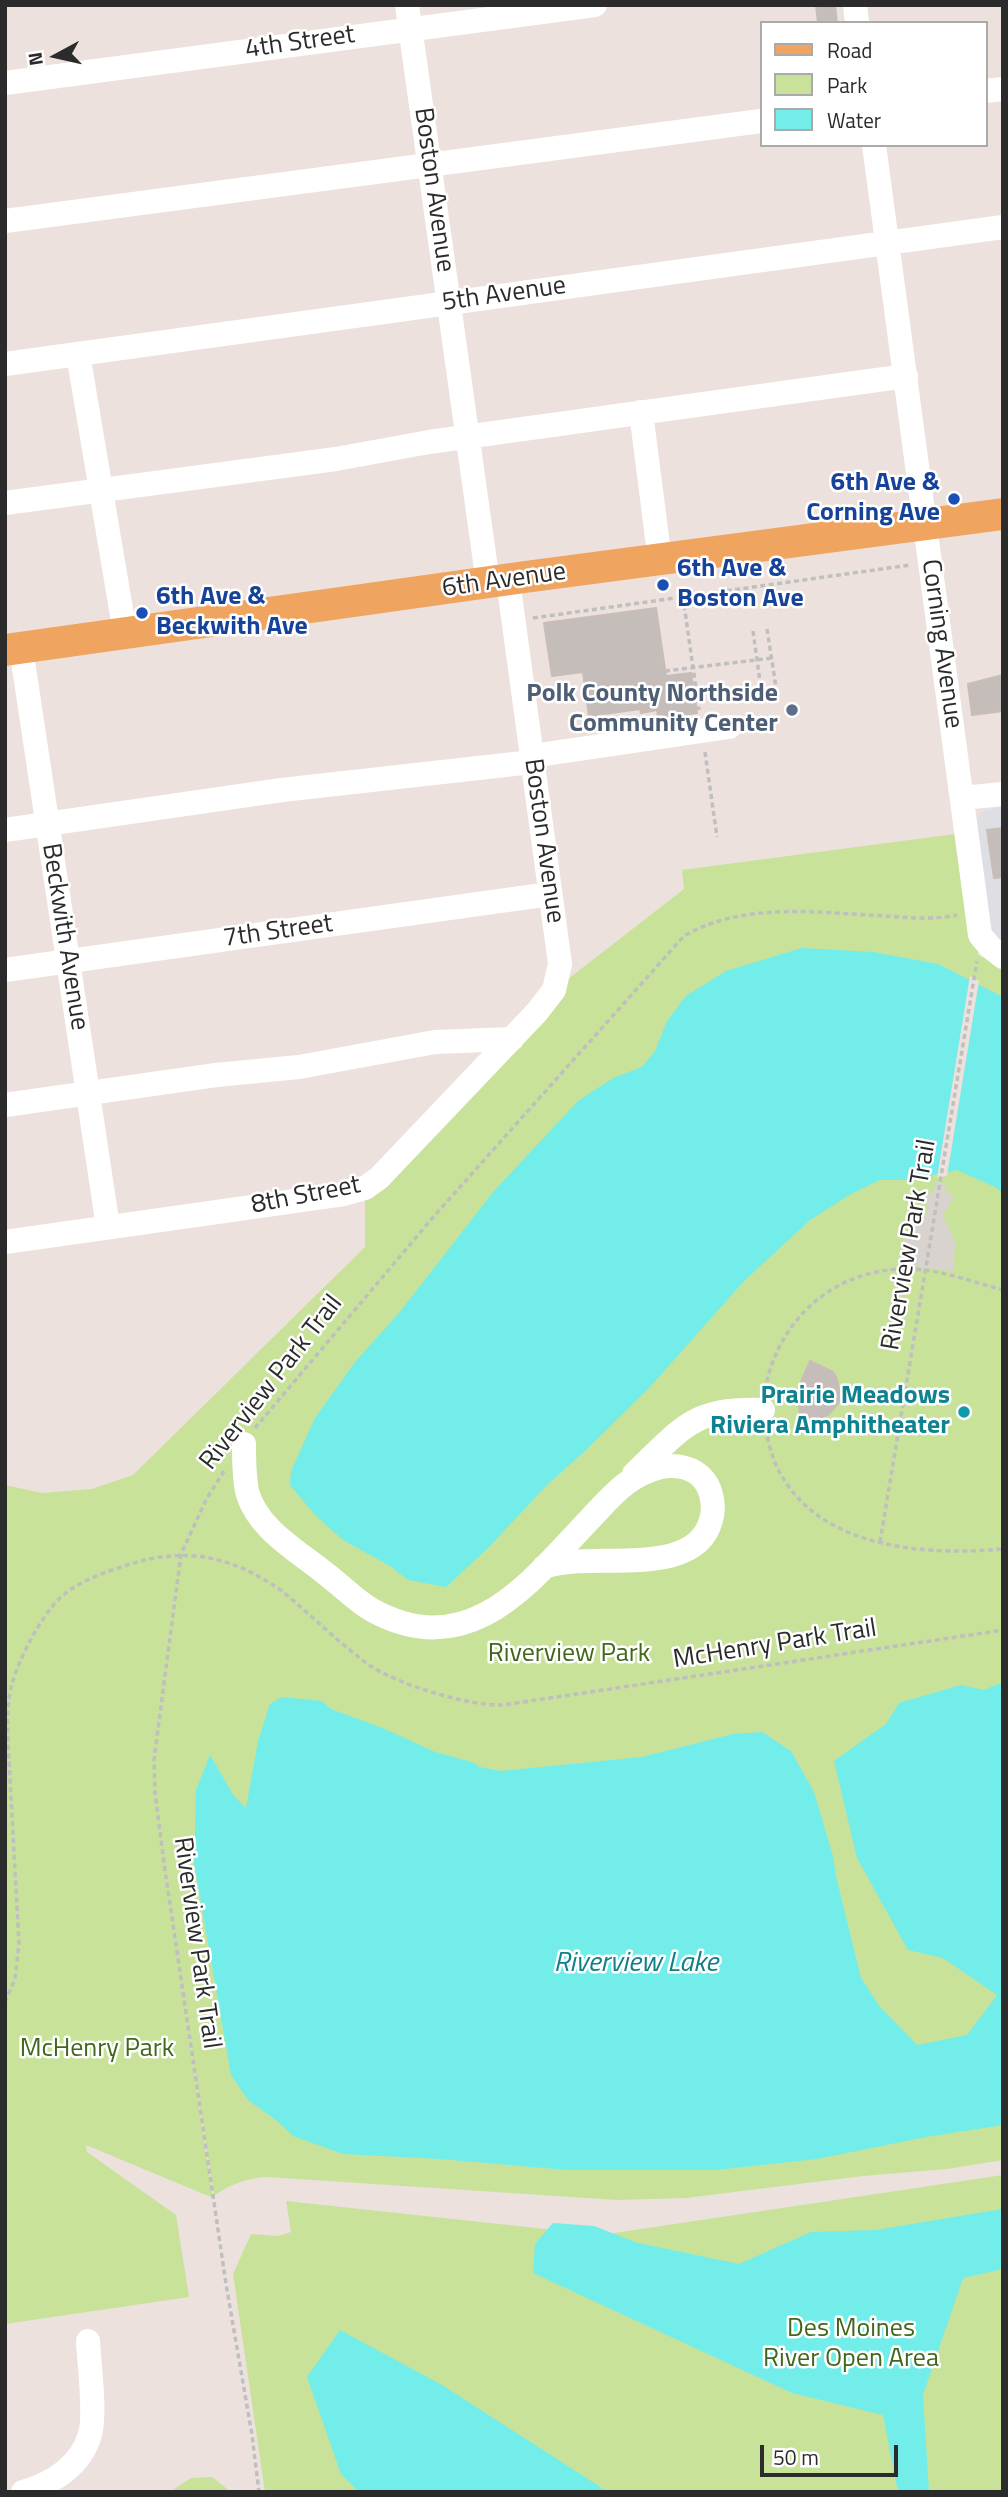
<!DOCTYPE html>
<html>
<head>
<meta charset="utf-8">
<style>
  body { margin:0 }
  #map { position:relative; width:1008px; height:2497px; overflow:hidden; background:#ece1dd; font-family:"Titillium Web",sans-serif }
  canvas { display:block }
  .frame { position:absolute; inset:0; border:7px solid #2b2b2b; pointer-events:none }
  .legend { position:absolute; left:760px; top:21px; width:228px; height:126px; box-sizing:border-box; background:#fff; border:2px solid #aaa; margin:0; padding:9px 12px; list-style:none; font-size:21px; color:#2b2b2b }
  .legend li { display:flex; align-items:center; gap:14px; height:35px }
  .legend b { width:35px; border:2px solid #aaa }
  .north { position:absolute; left:21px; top:21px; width:70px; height:70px; -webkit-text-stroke:5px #fff; paint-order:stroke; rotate:262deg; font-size:19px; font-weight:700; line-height:28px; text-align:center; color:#2b2b2b }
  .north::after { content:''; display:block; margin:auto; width:24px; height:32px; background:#2b2b2b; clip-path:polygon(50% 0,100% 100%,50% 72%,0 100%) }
  .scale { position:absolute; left:760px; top:2445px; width:138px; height:32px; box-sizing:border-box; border:4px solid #2b2b2b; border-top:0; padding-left:9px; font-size:21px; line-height:24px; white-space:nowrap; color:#2b2b2b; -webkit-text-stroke:5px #fff; paint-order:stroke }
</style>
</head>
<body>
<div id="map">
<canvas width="1008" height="2497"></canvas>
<div class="frame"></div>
<ul class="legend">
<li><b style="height:9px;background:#efa460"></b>Road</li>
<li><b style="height:19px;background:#c8e29a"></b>Park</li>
<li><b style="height:19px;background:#72edea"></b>Water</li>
</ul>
<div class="north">N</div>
<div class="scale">50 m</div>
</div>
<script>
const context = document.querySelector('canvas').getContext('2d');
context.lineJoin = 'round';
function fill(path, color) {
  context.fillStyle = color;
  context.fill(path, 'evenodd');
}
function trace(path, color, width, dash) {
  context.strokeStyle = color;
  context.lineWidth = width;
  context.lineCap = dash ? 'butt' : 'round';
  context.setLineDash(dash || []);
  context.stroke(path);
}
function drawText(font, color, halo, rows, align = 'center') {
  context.font = font + ' "Titillium Web",sans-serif';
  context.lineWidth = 5;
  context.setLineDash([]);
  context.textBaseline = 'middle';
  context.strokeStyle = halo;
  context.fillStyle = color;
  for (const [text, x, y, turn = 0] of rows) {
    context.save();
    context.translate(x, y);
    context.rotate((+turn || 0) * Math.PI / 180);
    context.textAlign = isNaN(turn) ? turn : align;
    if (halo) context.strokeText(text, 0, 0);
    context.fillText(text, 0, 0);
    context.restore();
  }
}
const industrial = new Path2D(`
  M 1003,806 L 1003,964 L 995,961 L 977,819 L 981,812 Z`);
const green = new Path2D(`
  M 955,834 L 980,935 L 978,955 L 1003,964 L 1003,2160 L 947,2169 L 863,2176 L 686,2198 L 617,2200 L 267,2177 C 247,2178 230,2184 214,2196 L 182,1994 L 213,2198 L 86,2145 L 87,2152 L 176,2215 L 189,2297 L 5,2324 L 5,1485 L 42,1493 L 92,1489 L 133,1475 L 365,1247 L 365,1188 L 554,990 L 684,889 L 682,870 Z
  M 1003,2175 L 1003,2492 L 265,2492 L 233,2274 L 251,2234 L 278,2236 L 291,2232 L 286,2201 L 601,2235 Z
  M 212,2477 L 231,2492 L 170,2492 L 191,2478 Z`);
const plaza = new Path2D(`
  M 936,1182 L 946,1184 L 944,1190 L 954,1197 L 943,1215 L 955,1242 L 953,1271 L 900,1264 L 903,1244 L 913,1226 L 928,1213 L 925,1197 L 935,1189 Z`);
const water = new Path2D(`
  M 802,948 L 873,952 L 938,964 L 1003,997 L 1003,1193 L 995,1187 L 957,1170 L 909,1180 L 880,1180 L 851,1194 L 810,1220 L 743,1282 L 650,1387 L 587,1449 L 546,1486 L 487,1549 L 446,1587 L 408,1580 L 390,1566 L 343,1540 L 316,1516 L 290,1485 L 291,1471 L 315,1418 L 355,1362 L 399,1313 L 494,1191 L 578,1101 L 613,1078 L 642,1067 L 655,1051 L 667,1021 L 686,996 L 726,971 Z
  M 1003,1682 L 1003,2125 L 926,2137 L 817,2159 L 716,2170 L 568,2170 L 439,2159 L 343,2154 L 293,2136 L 276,2120 L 248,2100 L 231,2075 L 194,1863 L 196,1790 L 210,1755 L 234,1796 L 246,1808 L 258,1741 L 270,1704 L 282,1697 L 322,1701 L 331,1709 L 385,1729 L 435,1752 L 472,1762 L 479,1767 L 501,1771 L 642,1757 L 733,1734 L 762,1732 L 791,1751 L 814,1792 L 833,1856 L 836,1876 L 861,1978 L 880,2007 L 917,2045 L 967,2035 L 997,1995 L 943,1958 L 908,1950 L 857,1858 L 834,1761 L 886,1724 L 899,1703 L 961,1685 L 984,1690 Z
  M 1003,2209 L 1003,2269 L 963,2278 L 923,2395 L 929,2491 L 927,2492 L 898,2492 L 883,2415 L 792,2393 L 533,2273 L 535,2244 L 553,2223 L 594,2226 L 638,2243 L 739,2264 L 811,2232 L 875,2230 Z
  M 340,2330 L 442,2385 L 608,2492 L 359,2492 L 341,2474 L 307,2377 Z`);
const pier = new Path2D(`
  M 970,976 L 979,981 L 947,1176 L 937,1178 Z`);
const building = new Path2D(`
  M 816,5 L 835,5 L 837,23 L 818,23 Z
  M 656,608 L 666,676 L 691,673 L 697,713 L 658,718 L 657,710 L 641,713 L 640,709 L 589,716 L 583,672 L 552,676 L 544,623 Z
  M 1003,675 L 1003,711 L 972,715 L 968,684 Z
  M 1003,828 L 1003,877 L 994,878 L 987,830 Z
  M 810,1361 L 833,1372 L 837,1379 L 840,1396 L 838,1404 L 828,1415 L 821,1419 L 800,1421 L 798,1389 Z`);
const path = new Path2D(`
  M 683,597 L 699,710
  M 533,618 L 910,565
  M 767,629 L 776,687
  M 753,631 L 761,689
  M 665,671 L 772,658
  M 705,752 L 717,837
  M 765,1390 C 778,1319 835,1268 908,1269 C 939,1269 973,1282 1003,1290
  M 255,1428 L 435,1215 L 684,936 C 744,901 820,913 886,916 C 910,918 934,920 957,915
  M 765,1429 C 768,1440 771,1453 776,1465 C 815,1549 923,1556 1003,1549
  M 224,1471 L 207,1498 L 181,1554 L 154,1760 L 155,1793 L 165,1870 L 226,2284 L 252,2435 L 259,2492
  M 880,1542 L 977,961
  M 5,2002 L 15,1979 L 19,1943 C 16,1888 13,1834 10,1779 C 9,1748 4,1714 12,1684 C 19,1658 41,1616 61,1597 C 79,1581 105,1572 127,1565 C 186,1546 232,1556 282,1591 C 311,1615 339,1643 369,1665 C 399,1685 468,1706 503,1705 L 1003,1630`);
const minor = new Path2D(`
  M 407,5 L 488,583
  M 855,5 L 857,23
  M 5,83 L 595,5
  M 985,91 L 1003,89
  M 874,145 L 980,935 L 990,947 L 1003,957
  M 5,221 L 761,121
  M 78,354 L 125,633
  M 5,364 L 1003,227
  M 641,412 L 660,561
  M 5,503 L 336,459 L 429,442 L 906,376
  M 21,648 L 108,1227
  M 532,756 L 729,727
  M 962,798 L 1003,794
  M 5,830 L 282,790 L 532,762
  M 5,970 L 550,894
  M 5,1105 L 216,1075 L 299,1067 L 435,1042 L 512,1039
  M 5,1242 L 344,1194 L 365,1188 L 379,1178 L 537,1012 L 554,990 L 560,964 L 508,580
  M 244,1444 C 244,1459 244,1476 247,1491 C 256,1528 298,1551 326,1574 C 341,1585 356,1601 372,1610 C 470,1664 530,1582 590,1519 C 613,1495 627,1476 661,1467 C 675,1464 694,1467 704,1480 C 712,1490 715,1508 711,1520 C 695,1581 589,1550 544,1567
  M 634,1474 C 682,1428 693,1407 763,1410
  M 23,2492 C 52,2484 82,2465 90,2434 C 96,2414 89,2363 88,2341`);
const major = new Path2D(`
  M 5,650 L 525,577 L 1003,514`);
const markers = [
  [954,499,7,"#1a4fb4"],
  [663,585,7,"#1a4fb4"],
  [142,613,7,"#1a4fb4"],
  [792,710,7,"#5c6f8a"],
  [964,1412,7,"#0f9aa8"]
];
const streetNames = [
  ["4th Street",300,43,-8],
  ["Boston Avenue",433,190,82],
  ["5th Avenue",504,295,-8],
  ["6th Avenue",504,581,-8],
  ["Corning Avenue",941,644,82],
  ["Boston Avenue",543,841,82],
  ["7th Street",278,932,-8],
  ["Beckwith Avenue",64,937,81],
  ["8th Street",306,1196,-11],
  ["Riverview Park Trail",910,1245,-80],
  ["Riverview Park Trail",272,1383,-52],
  ["McHenry Park Trail",775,1645,-9],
  ["Riverview Park Trail",196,1943,82]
];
const transitNames = [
  ["6th Ave &",940,484,"right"],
  ["Corning Ave",940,514,"right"],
  ["6th Ave &",677,570],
  ["Boston Ave",677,600],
  ["6th Ave &",156,598],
  ["Beckwith Ave",156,628]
];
const serviceNames = [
  ["Polk County Northside",778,695],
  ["Community Center",778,725]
];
const cultureNames = [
  ["Prairie Meadows",950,1397],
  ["Riviera Amphitheater",950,1427]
];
const parkNames = [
  ["Riverview Park",569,1655],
  ["McHenry Park",97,2050],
  ["Des Moines",851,2330],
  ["River Open Area",851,2360]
];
const waterNames = [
  ["Riverview Lake",636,1964]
];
fill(industrial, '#dedee5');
fill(green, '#c8e29a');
fill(plaza, '#d9d3d0');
fill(water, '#72edea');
fill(pier, '#ece1dd');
fill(building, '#c5bdb9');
trace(building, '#c8bdb7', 2);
trace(path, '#bfbfbf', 3.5, [5, 3.5]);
trace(minor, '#fff', 24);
trace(major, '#efa460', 32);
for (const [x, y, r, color] of markers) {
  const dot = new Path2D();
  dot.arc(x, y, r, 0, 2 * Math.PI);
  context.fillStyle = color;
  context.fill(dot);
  trace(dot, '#fff', 2.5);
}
drawText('26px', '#2b2b2b', '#fff', streetNames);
drawText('bold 26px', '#164399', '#fff', transitNames, 'left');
drawText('bold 26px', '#4e5e75', '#fff', serviceNames, 'right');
drawText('bold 26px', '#0d838f', '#fff', cultureNames, 'right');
drawText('26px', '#41671b', '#fff', parkNames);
drawText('italic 28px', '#0f8085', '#fff', waterNames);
</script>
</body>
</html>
